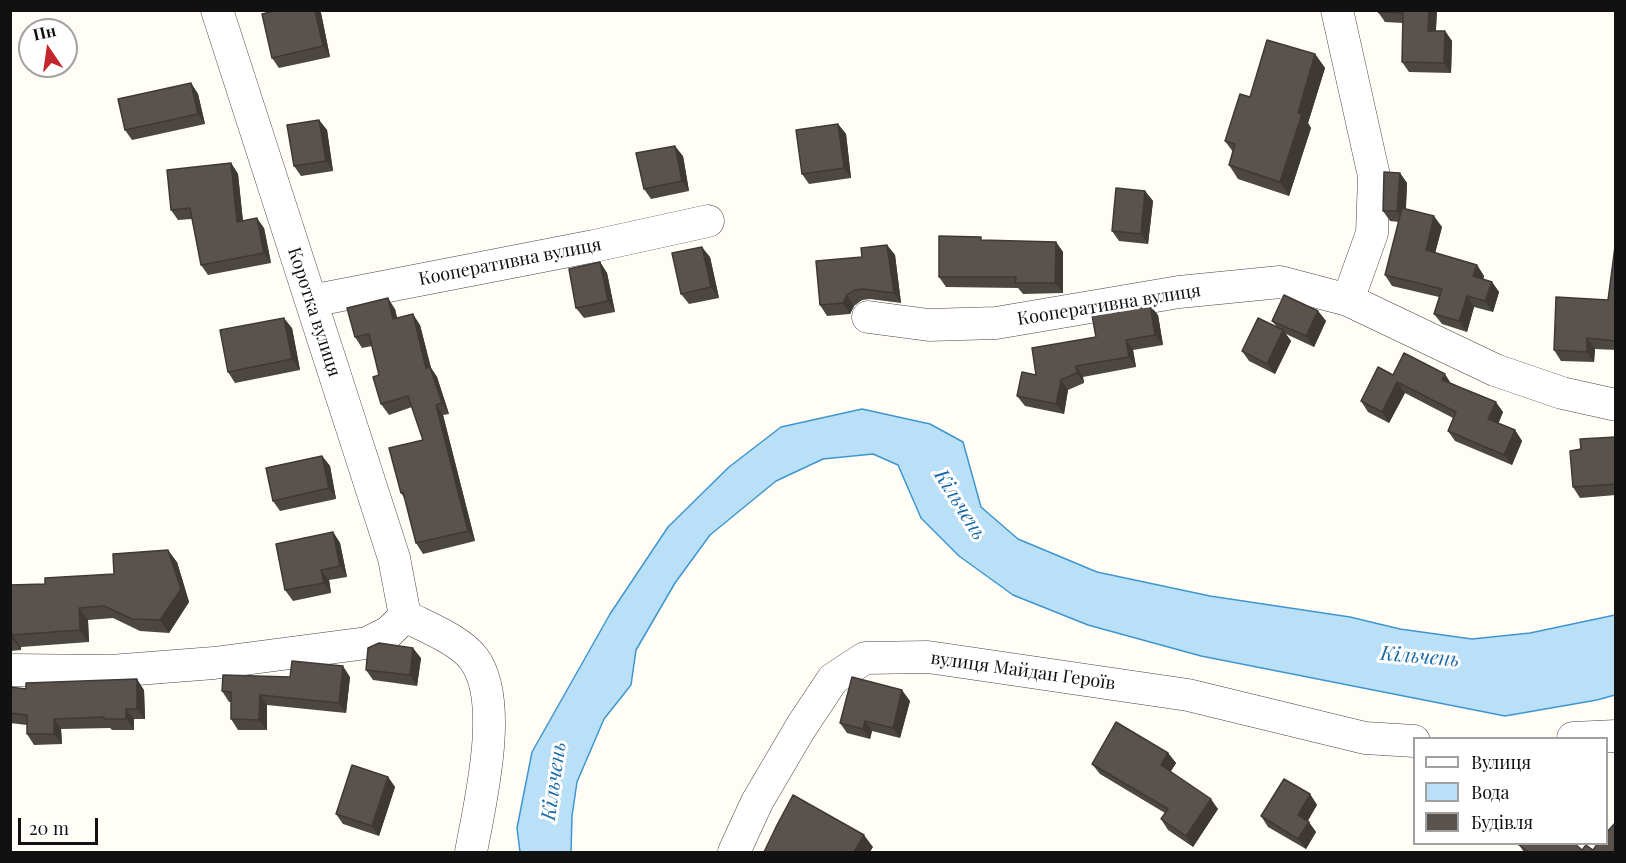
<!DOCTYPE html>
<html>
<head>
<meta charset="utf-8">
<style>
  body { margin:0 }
  #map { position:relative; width:1626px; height:863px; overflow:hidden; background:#fffdf5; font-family:"Playfair Display",serif }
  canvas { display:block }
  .frame { position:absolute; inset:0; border:12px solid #111; pointer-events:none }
  .legend { position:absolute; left:1413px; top:737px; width:195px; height:108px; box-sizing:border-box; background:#fff; border:2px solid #a0a0a0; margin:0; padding:8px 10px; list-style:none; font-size:18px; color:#111 }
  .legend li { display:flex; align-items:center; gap:12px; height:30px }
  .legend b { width:30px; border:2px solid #a0a0a0 }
  .north { position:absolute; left:18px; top:18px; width:60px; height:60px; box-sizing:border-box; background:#fff; border:2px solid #a0a0a0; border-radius:50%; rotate:347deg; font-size:16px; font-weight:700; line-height:24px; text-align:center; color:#111 }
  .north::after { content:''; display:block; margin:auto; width:21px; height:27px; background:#c4262e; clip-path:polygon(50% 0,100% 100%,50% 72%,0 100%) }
  .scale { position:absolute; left:18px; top:818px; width:80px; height:27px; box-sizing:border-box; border:3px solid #111; border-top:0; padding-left:8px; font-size:18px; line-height:21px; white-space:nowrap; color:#111; -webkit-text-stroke:4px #fff; paint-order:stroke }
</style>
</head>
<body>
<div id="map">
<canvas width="1626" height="863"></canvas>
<div class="frame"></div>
<ul class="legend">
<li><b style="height:8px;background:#fff"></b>Вулиця</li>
<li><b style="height:16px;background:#b9e0f7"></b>Вода</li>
<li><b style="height:16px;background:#5a524d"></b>Будівля</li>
</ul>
<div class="north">Пн</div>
<div class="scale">20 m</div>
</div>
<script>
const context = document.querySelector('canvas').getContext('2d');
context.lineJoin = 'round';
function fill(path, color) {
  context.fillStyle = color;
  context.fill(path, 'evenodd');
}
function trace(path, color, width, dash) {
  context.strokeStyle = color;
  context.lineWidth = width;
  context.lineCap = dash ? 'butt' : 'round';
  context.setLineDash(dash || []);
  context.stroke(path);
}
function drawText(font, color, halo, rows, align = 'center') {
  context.font = font + ' "Playfair Display",serif';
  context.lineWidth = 6;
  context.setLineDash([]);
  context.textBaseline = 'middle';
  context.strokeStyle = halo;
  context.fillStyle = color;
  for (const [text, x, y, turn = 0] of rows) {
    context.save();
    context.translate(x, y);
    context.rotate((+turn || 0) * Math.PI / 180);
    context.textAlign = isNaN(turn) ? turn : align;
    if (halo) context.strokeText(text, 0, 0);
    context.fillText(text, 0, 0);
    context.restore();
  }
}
const water = new Path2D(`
  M 862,409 L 930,424 L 963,442 L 981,507 L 1018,539 L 1097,572 L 1210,596 L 1350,617 L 1400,629 L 1472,639 L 1530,633 L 1615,615 L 1615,695 L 1597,700 L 1505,716 L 1201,656 L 1088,625 L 1013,595 L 959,556 L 921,518 L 898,465 L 873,454 L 823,459 L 776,481 L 710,535 L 675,583 L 636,650 L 631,685 L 604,719 L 577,782 L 572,816 L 571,852 L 520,852 L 517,828 L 532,752 L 610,614 L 668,527 L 729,467 L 781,427 Z`);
const street = new Path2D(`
  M 217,10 L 394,558 L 405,616 C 426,627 460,640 474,659 C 505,701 480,803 471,852
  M 1337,10 L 1374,176 L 1372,233 L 1348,300
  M 311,301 L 594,246 L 708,221
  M 868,317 L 929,325 L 996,323 L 1179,292 L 1280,282 L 1348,300 L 1495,370 L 1562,393 L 1616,405
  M 10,670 L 111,671 L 214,663 L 367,643 L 389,632 L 405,616
  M 1573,738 L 1616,736
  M 734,852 L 757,802 L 801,727 L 833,679 L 865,658 L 928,657 L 1188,695 L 1365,738 L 1414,741`);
const wall = new Path2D(`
  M 278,10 L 319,10 L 321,13 L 330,57 L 279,68 L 272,58 Z
  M 1437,10 L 1436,31 L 1445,31 L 1452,41 L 1451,73 L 1409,72 L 1402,62 L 1403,23 L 1385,22 L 1378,12 Z
  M 1315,54 L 1325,68 L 1308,123 L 1311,128 L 1289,196 L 1238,179 L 1229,165 L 1233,152 L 1225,141 L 1250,97 Z
  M 191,83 L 198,94 L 205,124 L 132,140 L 125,130 Z
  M 319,120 L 327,130 L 333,171 L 301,176 L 294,166 Z
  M 838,124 L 846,134 L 851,178 L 809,184 L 802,174 Z
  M 683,156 L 689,191 L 651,199 L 644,189 Z
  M 231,163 L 238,174 L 243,221 L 264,228 L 271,263 L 208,275 L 201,265 L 192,219 L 178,220 L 171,210 Z
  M 1400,173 L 1407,183 L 1406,209 L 1442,227 L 1435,253 L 1477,265 L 1484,276 L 1483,279 L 1492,282 L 1499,292 L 1493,312 L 1474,307 L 1467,332 L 1442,324 L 1434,314 L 1439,297 L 1392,286 L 1385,275 L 1399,222 L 1390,221 L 1383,211 Z
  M 1145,191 L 1153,201 L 1148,244 L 1119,241 L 1112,231 Z
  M 1616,239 L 1616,350 L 1595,349 L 1594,362 L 1561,361 L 1554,350 L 1608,300 Z
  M 983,241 L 1056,242 L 1063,252 L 1063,293 L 1023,294 L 1018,288 L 946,287 L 939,277 Z
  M 887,245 L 895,255 L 901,303 L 870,299 L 862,300 L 854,306 L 850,314 L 827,316 L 820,305 L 862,257 Z
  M 710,257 L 719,298 L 689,304 L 681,294 Z
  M 600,262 L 607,273 L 615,312 L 584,318 L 576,308 Z
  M 395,309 L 397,318 L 420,325 L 431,368 L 437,377 L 449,414 L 443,415 L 475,541 L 423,554 L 416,543 L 405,499 L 401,493 L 423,440 L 412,407 L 389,415 L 381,404 L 379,375 L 372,346 L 362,348 L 355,337 Z
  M 1318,311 L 1326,321 L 1314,347 L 1286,334 L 1291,341 L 1275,374 L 1249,361 L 1242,351 L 1277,327 L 1272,321 Z
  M 1158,315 L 1163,345 L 1133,350 L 1136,367 L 1083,377 L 1084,383 L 1068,390 L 1064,414 L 1025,406 L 1017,396 L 1036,375 L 1096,337 Z
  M 292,328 L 300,370 L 235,383 L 228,372 Z
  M 1393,375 L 1452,383 L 1503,412 L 1498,423 L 1515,430 L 1522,441 L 1512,465 L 1455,441 L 1448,431 L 1453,418 L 1405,393 L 1389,423 L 1368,412 L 1361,401 Z
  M 1616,437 L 1616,495 L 1580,498 L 1573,487 L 1581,449 Z
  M 322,456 L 330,466 L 336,499 L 280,511 L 273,501 Z
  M 333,532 L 340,543 L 347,577 L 329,580 L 331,593 L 293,601 L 285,590 Z
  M 177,562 L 189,602 L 169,633 L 140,631 L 113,618 L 88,620 L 89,642 L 21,647 L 21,650 L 10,651 L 10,585 L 45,584 L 114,574 Z
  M 421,658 L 417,686 L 373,680 L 366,670 Z
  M 290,677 L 350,677 L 346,713 L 267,705 L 267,730 L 238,730 L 231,719 L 231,702 L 229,702 L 222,691 Z
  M 10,687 L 26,689 L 144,690 L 145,719 L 134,719 L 134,730 L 112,730 L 110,728 L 61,729 L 62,744 L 34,745 L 27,734 L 27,725 L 10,723 Z
  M 910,701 L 900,738 L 872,731 L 870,739 L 847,733 L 840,723 Z
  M 1168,753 L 1176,763 L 1170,772 L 1218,809 L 1193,847 L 1168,830 L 1161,819 L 1165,813 L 1100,774 L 1092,764 Z
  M 388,777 L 395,787 L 379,836 L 343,824 L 336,814 Z
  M 1310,794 L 1317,805 L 1307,821 L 1316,832 L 1306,849 L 1268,827 L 1261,816 Z
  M 1519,845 L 1593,850 L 1616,852 L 1524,852 Z`);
const shadedWall = new Path2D(`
  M 315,10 L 319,10 L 321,13 L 330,57 L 323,46 Z
  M 1429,10 L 1437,10 L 1435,41 L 1428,31 Z
  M 1445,31 L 1452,41 L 1451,73 L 1444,63 Z
  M 1315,54 L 1325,68 L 1308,123 L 1311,128 L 1289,196 L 1280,182 Z
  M 191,83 L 198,94 L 205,124 L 198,114 Z
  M 319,120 L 327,130 L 333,171 L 326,161 Z
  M 838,124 L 846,134 L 851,178 L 844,168 Z
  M 675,146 L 683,156 L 689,191 L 682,181 Z
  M 231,163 L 238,174 L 244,232 L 237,222 Z
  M 1400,173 L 1407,183 L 1405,222 L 1397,211 Z
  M 1145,191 L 1153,201 L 1148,244 L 1141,234 Z
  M 1434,216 L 1442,227 L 1433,261 L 1426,250 Z
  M 257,218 L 264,228 L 271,263 L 264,253 Z
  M 1056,242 L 1063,252 L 1063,293 L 1055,283 Z
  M 887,245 L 895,255 L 901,303 L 894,293 Z
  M 702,247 L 710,257 L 719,298 L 711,287 Z
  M 600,262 L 607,273 L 615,312 L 608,301 Z
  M 1477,265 L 1484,276 L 1481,287 L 1473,276 Z
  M 1492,282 L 1499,292 L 1493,312 L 1485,301 Z
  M 847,295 L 854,306 L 850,314 L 843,303 Z
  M 1467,296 L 1474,307 L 1467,332 L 1459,321 Z
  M 388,298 L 395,309 L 400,330 L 393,319 Z
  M 1150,305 L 1158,315 L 1163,345 L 1155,335 Z
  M 1318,311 L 1326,321 L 1314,347 L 1306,336 Z
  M 413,314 L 420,325 L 431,368 L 437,377 L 449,414 L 442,403 L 426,368 Z
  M 284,318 L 292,328 L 300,370 L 292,359 Z
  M 1283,330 L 1291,341 L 1275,374 L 1267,364 Z
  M 1587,338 L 1595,349 L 1594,362 L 1587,352 Z
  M 1126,340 L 1133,350 L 1136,367 L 1129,357 Z
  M 1076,366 L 1083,377 L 1084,383 L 1077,373 Z
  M 1445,374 L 1452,385 L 1442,380 Z
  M 1061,380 L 1068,390 L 1064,414 L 1056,404 Z
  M 1397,382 L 1405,393 L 1389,423 L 1382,412 Z
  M 1496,402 L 1503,412 L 1496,430 L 1488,419 Z
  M 436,405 L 443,415 L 475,541 L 468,531 Z
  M 1515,430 L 1522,441 L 1512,465 L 1504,455 Z
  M 322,456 L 330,466 L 336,499 L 329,488 Z
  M 333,532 L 340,543 L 347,577 L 340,566 Z
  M 168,550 L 177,562 L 189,602 L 169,633 L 160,620 Z
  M 321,570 L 329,580 L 331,593 L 324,583 Z
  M 79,608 L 88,620 L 89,642 L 80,630 Z
  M 12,635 L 21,647 L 21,650 L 12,638 Z
  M 413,648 L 421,658 L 417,686 L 410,675 Z
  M 343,666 L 350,677 L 346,713 L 339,703 Z
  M 137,679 L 144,690 L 145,719 L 137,709 Z
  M 902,690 L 910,701 L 900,738 L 893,728 Z
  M 260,695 L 267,705 L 267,730 L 259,720 Z
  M 126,709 L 134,719 L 134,730 L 126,719 Z
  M 54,719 L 61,729 L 62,744 L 54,734 Z
  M 865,721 L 872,731 L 870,739 L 863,729 Z
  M 1168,753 L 1176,763 L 1168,776 L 1161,765 Z
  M 388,777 L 395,787 L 379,836 L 372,826 Z
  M 1310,794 L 1317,805 L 1305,826 L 1298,815 Z
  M 1211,799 L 1218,809 L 1193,847 L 1186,836 Z
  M 1309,822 L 1316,832 L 1306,849 L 1298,839 Z
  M 864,835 L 873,847 L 870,852 L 854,852 Z`);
const building = new Path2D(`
  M 278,10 L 315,10 L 323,46 L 272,58 L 262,14 Z
  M 1378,10 L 1429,10 L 1428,31 L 1445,31 L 1444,63 L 1402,62 L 1403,13 L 1378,12 Z
  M 1267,40 L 1315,54 L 1298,113 L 1302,114 L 1280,182 L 1229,165 L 1235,144 L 1225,141 L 1240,94 L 1250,97 Z
  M 191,83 L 198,114 L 125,130 L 118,99 Z
  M 319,120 L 326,161 L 294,166 L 287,125 Z
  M 838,124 L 844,168 L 802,174 L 796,130 Z
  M 675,146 L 682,181 L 644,189 L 636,153 Z
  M 231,163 L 237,222 L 257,218 L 264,253 L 201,265 L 190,208 L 171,210 L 167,170 Z
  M 1384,172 L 1400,173 L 1397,211 L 1383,211 Z
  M 1116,188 L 1145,191 L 1141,234 L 1112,231 Z
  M 1402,208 L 1434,216 L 1426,250 L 1477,265 L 1473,276 L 1492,282 L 1485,301 L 1467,296 L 1459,321 L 1434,314 L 1442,289 L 1385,275 Z
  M 939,236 L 981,237 L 981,240 L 1056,242 L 1055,283 L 1015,283 L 1016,277 L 939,277 Z
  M 1616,239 L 1616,341 L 1587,338 L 1587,352 L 1554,350 L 1556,297 L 1608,300 Z
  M 887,245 L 894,293 L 863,289 L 854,290 L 847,295 L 843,303 L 820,305 L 816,261 L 862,257 L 861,248 Z
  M 702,247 L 711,287 L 681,294 L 672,253 Z
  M 600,262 L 608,301 L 576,308 L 569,269 Z
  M 1284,295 L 1318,311 L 1306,336 L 1272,321 Z
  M 388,298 L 393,319 L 413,314 L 426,368 L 430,367 L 442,403 L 436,405 L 468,531 L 416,543 L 403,492 L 401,493 L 389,448 L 423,440 L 408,396 L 381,404 L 373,377 L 379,375 L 369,334 L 355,337 L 347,308 Z
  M 1150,305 L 1155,335 L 1126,340 L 1129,357 L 1076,366 L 1077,373 L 1061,380 L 1056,404 L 1017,396 L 1022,372 L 1036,375 L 1032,348 L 1096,337 L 1092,315 Z
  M 284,318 L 292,359 L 228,372 L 220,330 Z
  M 1258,318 L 1283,330 L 1267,364 L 1242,351 Z
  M 1404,353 L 1445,374 L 1442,380 L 1496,402 L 1488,419 L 1515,430 L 1504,455 L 1448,431 L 1456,412 L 1397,382 L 1382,412 L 1361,401 L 1378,367 L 1393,375 Z
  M 1616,437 L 1616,484 L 1573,487 L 1570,451 L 1581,449 L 1580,439 Z
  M 322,456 L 329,488 L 273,501 L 266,468 Z
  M 333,532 L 340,566 L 321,570 L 324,583 L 285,590 L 276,544 Z
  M 168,550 L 181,589 L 160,620 L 132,619 L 104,606 L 79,608 L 80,630 L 12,635 L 12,638 L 10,638 L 10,585 L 45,584 L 45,578 L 114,574 L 113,554 Z
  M 379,643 L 413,648 L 410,675 L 366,670 L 368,648 Z
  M 292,661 L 343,666 L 339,703 L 260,695 L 259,720 L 231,719 L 231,692 L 222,691 L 223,675 L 290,677 Z
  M 852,677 L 902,690 L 893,728 L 865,721 L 863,729 L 840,723 Z
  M 137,679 L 137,709 L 126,709 L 126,719 L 104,719 L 104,717 L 54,719 L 54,734 L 27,734 L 27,715 L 10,713 L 10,687 L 26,689 L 26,683 Z
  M 1116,722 L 1168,753 L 1161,765 L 1211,799 L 1186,836 L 1161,819 L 1168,809 L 1092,764 Z
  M 352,765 L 388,777 L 372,826 L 336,814 Z
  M 1284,779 L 1310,794 L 1298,815 L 1309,822 L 1298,839 L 1261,816 Z
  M 793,795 L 864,835 L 854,852 L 764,852 L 777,825 Z
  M 1616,822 L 1616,852 L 1529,852 L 1519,845 L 1520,843 L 1574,843 L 1582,850 L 1586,845 L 1593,850 L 1598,843 L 1606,843 L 1606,833 Z`);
const streetNames = [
  ["Кооперативна вулиця",510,262,-11],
  ["Кооперативна вулиця",1109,305,-9],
  ["Коротка вулиця",314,312,72],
  ["вулиця Майдан Героїв",1023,671,8]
];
const waterNames = [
  ["Кільчень",960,505,58],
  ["Кільчень",1420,657,5],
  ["Кільчень",554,781,-82]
];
fill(water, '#b9e0f7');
trace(water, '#3f96cf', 1.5);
trace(street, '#444', 33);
trace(street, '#fff', 32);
fill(wall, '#4d4742');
fill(shadedWall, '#3f3936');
fill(building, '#5a524d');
trace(building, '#3f3936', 1.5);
drawText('18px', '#111', '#fff', streetNames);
drawText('italic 20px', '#1768a6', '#fff', waterNames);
</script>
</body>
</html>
